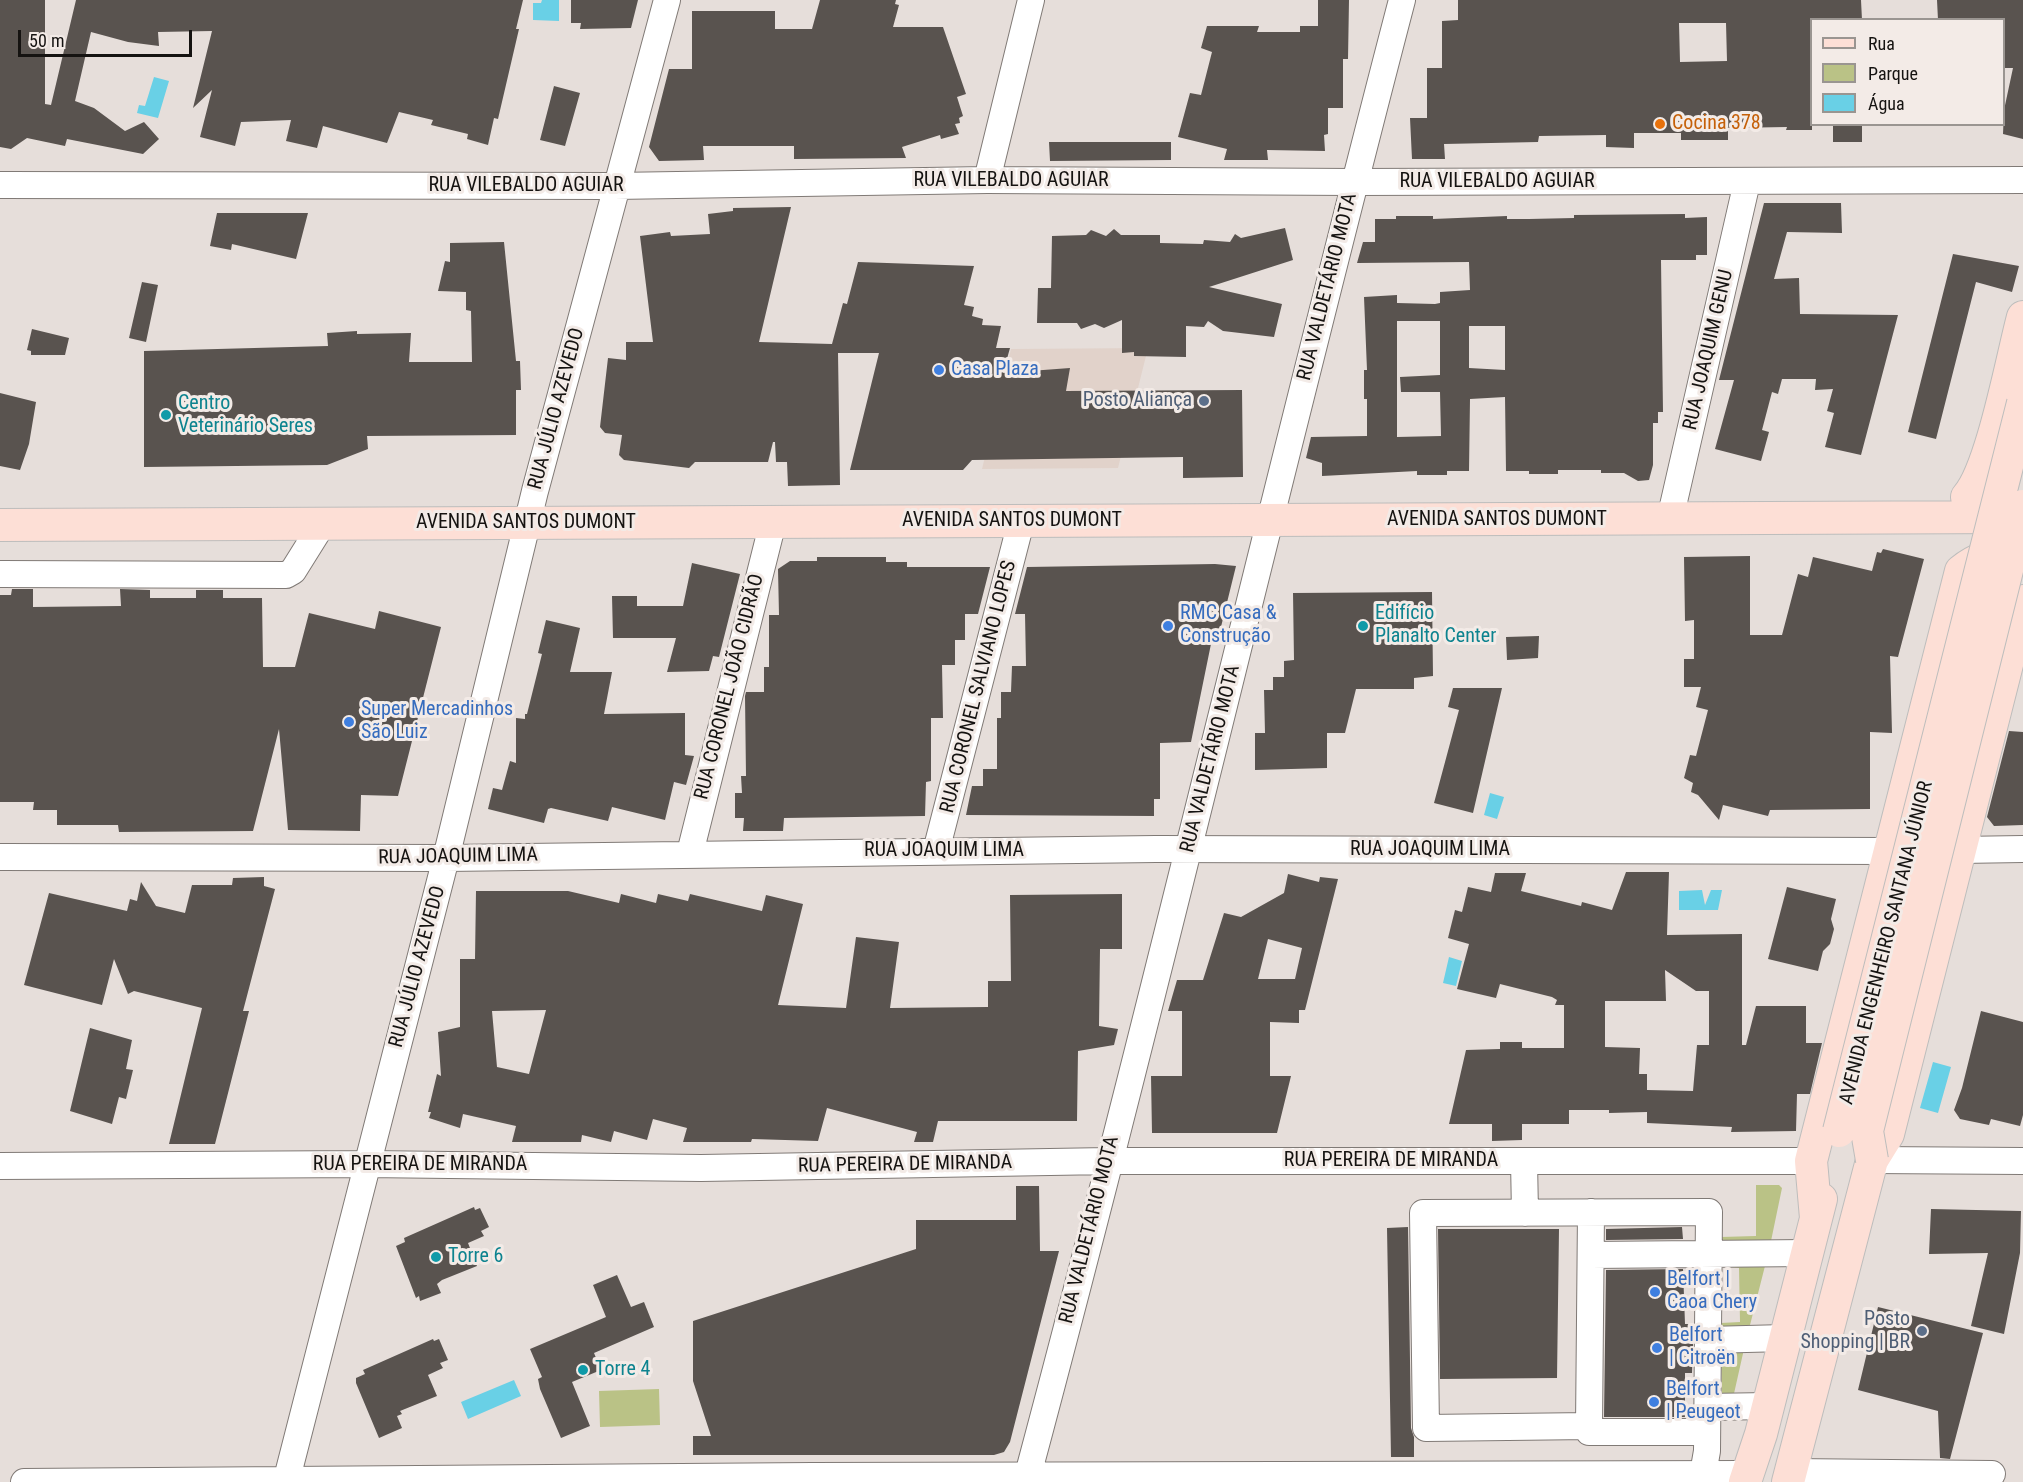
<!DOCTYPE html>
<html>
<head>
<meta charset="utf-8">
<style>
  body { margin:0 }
  #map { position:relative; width:2023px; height:1482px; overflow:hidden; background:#e6deda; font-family:"Roboto Condensed",sans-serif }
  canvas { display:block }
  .legend { position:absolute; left:1810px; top:18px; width:195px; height:108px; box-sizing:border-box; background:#f3ebe7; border:2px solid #9a9591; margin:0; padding:8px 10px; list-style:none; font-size:18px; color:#151311 }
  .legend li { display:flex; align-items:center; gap:12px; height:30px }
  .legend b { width:30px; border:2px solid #9a9591 }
  .scale { position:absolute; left:18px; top:30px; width:174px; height:27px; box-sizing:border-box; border:3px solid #151311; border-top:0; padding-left:8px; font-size:18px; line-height:21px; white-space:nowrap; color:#151311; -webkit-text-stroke:4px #f3ebe7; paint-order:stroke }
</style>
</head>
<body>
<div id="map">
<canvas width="2023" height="1482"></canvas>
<ul class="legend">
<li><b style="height:8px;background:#fddfd6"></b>Rua</li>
<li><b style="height:16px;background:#bac286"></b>Parque</li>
<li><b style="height:16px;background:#69d0e6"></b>Água</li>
</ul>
<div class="scale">50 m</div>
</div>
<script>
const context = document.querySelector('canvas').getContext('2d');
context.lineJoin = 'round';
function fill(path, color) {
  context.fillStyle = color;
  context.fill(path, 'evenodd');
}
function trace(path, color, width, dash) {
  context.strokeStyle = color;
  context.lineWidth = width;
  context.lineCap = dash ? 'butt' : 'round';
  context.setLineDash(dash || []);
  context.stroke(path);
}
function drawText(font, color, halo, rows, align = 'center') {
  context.font = font + ' "Roboto Condensed",sans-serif';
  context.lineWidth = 6;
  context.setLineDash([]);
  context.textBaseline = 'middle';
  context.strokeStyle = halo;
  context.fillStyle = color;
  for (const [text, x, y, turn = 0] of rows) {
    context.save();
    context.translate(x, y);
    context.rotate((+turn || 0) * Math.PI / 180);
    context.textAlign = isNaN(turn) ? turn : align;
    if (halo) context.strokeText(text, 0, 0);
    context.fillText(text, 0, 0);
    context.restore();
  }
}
const built = new Path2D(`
  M 1148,348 L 1118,468 L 982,469 L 1011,349 Z`);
const green = new Path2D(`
  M 1756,1185 L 1779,1185 L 1782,1188 L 1771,1241 L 1723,1241 L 1721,1237 L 1756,1236 Z
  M 1766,1262 L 1749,1329 L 1722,1328 L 1721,1323 L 1740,1322 L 1739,1268 L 1722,1266 Z
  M 1721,1349 L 1744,1349 L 1733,1398 L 1722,1398 Z
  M 659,1389 L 660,1425 L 600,1427 L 599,1391 Z`);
const water = new Path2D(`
  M 542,0 L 559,0 L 559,21 L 533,20 L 533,3 L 541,3 Z
  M 154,77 L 169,81 L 158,118 L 137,113 L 139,105 L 145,106 Z
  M 1490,793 L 1504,797 L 1497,819 L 1484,815 Z
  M 1702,890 L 1705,905 L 1711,890 L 1722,890 L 1718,910 L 1679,910 L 1679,891 Z
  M 1449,957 L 1462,961 L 1456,986 L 1443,983 Z
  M 1933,1062 L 1951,1067 L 1938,1113 L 1920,1108 Z
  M 514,1380 L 521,1396 L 468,1419 L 461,1402 Z`);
const building = new Path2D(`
  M 0,0 L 45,0 L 45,104 L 51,105 L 76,0 L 523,0 L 516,29 L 519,29 L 498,119 L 494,118 L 488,145 L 467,139 L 468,134 L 431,125 L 433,120 L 399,112 L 387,143 L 323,126 L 317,148 L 286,141 L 291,120 L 241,122 L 235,146 L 200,137 L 212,90 L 193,108 L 212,31 L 158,32 L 159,46 L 128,42 L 91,32 L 75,101 L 94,108 L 125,131 L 144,122 L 159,139 L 143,154 L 67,139 L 65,146 L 27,138 L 11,149 L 0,147 Z
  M 571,0 L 638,0 L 631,28 L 580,29 L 581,23 L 571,23 Z
  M 820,0 L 896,0 L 895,4 L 899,5 L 893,27 L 943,27 L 966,94 L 957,97 L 963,116 L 959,118 L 960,123 L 955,124 L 959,134 L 941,139 L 940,135 L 902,147 L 906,158 L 794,159 L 794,146 L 703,146 L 704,160 L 659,161 L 649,147 L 669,69 L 692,69 L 692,11 L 775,11 L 775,29 L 812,29 Z
  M 1318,0 L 1349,0 L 1348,59 L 1343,59 L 1343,108 L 1328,108 L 1328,134 L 1324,135 L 1325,151 L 1267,150 L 1268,160 L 1224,160 L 1227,149 L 1178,137 L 1190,93 L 1201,95 L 1212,52 L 1201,48 L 1207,26 L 1259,26 L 1257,32 L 1300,32 L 1300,26 L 1318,26 Z
  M 1458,0 L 1861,0 L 1862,20 L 1812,20 L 1812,130 L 1786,130 L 1787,127 L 1728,128 L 1728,140 L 1681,140 L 1681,133 L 1634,133 L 1634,148 L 1606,147 L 1606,135 L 1539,136 L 1538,142 L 1444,144 L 1445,159 L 1412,159 L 1410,118 L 1427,118 L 1427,68 L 1442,68 L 1442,21 L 1458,20 ZM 1679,23 L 1726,23 L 1727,61 L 1680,62 Z
  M 1937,0 L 2023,0 L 2023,139 L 2003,134 L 2004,110 L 2013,68 L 2004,68 L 2004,20 L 1938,20 Z
  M 554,86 L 580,93 L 565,146 L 540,140 Z
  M 1833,124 L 1862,124 L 1862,142 L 1833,142 Z
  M 1049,142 L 1171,142 L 1171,160 L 1050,161 Z
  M 1764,203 L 1841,203 L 1842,233 L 1787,232 L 1774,279 L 1799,278 L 1800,314 L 1898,315 L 1861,455 L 1825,447 L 1834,413 L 1827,411 L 1833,389 L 1815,390 L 1816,379 L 1782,379 L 1778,394 L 1772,392 L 1762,430 L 1769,432 L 1761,461 L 1715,449 L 1734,380 L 1719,380 Z
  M 791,207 L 759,342 L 832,344 L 843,303 L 847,304 L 858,262 L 974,266 L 964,305 L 974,307 L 972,316 L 983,319 L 982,325 L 1001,326 L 996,348 L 1010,348 L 1003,373 L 1070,368 L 1066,391 L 1242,390 L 1243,477 L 1183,478 L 1183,457 L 972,460 L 963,470 L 850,470 L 879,353 L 838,353 L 840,485 L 788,486 L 787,462 L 776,462 L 775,442 L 773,442 L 768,462 L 695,462 L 689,468 L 624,460 L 619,455 L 622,435 L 605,433 L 600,427 L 608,358 L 626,360 L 626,342 L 653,342 L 640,236 L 670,232 L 671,236 L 710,234 L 708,214 L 733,211 L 733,208 Z
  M 217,213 L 308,213 L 296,259 L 232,244 L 231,250 L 210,246 Z
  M 1685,214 L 1685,218 L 1707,217 L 1707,255 L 1696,255 L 1696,260 L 1661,260 L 1663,412 L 1658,412 L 1658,423 L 1653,423 L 1653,465 L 1649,480 L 1638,481 L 1624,473 L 1601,473 L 1601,470 L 1558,470 L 1558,474 L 1529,474 L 1529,471 L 1506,471 L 1505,397 L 1470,399 L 1469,471 L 1447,471 L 1447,475 L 1417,475 L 1417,471 L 1322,476 L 1322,463 L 1306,458 L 1311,437 L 1367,436 L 1367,399 L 1364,399 L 1364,370 L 1367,370 L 1364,297 L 1397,295 L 1397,303 L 1435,304 L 1440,303 L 1440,292 L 1470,290 L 1469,262 L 1357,263 L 1363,242 L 1375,242 L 1375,219 L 1396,219 L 1396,216 L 1433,216 L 1433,219 L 1507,216 L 1507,219 L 1529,219 L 1574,218 L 1574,215 ZM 1397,321 L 1440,321 L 1440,375 L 1400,377 L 1401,392 L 1440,392 L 1441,436 L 1397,437 ZM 1469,326 L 1505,326 L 1505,370 L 1469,368 Z
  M 1285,228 L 1293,260 L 1209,287 L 1282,304 L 1274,337 L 1223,331 L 1208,321 L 1204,327 L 1186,326 L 1186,357 L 1134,356 L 1134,352 L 1122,353 L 1122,320 L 1104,328 L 1095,324 L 1081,329 L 1077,323 L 1037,323 L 1038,288 L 1051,288 L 1052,236 L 1086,235 L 1091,230 L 1106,236 L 1114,229 L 1121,235 L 1160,235 L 1160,243 L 1203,244 L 1204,240 L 1230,242 L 1235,234 L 1241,238 Z
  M 504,242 L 516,361 L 520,361 L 521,390 L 516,390 L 516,435 L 367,436 L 368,449 L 327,465 L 144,467 L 144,351 L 328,346 L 327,333 L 357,331 L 357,334 L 411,333 L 409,362 L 472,362 L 471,311 L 466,310 L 466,292 L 438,291 L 445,261 L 450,262 L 450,243 Z
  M 1953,254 L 2019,266 L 2012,292 L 1976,282 L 1936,439 L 1908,432 Z
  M 142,282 L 158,285 L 146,342 L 129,338 Z
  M 32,329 L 69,338 L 65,355 L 31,355 L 31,351 L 27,350 Z
  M 0,393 L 36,402 L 29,444 L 20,470 L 0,466 Z
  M 1883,549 L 1924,559 L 1898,657 L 1890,656 L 1892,733 L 1870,732 L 1870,809 L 1770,810 L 1768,816 L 1723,805 L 1719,820 L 1698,795 L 1691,792 L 1693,783 L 1684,778 L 1690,755 L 1696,756 L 1708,710 L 1696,707 L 1701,687 L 1684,687 L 1684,659 L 1694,659 L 1694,620 L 1685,621 L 1684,557 L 1750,556 L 1750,635 L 1782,635 L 1798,574 L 1808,577 L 1813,557 L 1872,571 L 1877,552 L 1881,553 Z
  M 817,557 L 886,557 L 886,562 L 907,562 L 907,567 L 990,567 L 978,614 L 965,614 L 965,640 L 955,640 L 955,665 L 942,665 L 943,718 L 931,718 L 931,781 L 926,782 L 925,816 L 784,818 L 783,831 L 743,831 L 744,818 L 735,818 L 735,793 L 742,793 L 741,776 L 746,776 L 745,696 L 746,692 L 764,692 L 764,667 L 769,667 L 769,615 L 779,615 L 778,569 L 790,561 L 817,561 Z
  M 692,563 L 740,574 L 719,657 L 713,656 L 709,671 L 667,672 L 676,638 L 613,638 L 612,596 L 637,596 L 637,606 L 683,606 Z
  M 1215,564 L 1236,566 L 1218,639 L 1212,639 L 1191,742 L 1160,743 L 1160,799 L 1154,799 L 1154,816 L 966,815 L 972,786 L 983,786 L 983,769 L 997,769 L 997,718 L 1001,718 L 1001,692 L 1011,692 L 1012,666 L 1026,666 L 1025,614 L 1015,614 L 1027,567 Z
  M 12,589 L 33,589 L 33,607 L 121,606 L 120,589 L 150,590 L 150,598 L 196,598 L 196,590 L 223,590 L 223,598 L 262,598 L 263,667 L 295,667 L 309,613 L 375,629 L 379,611 L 441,627 L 398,796 L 361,795 L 360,831 L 288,830 L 279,729 L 253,831 L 119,832 L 118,825 L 57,825 L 57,810 L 33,810 L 34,802 L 0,802 L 0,595 L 11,595 Z
  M 1432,592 L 1433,676 L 1414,678 L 1414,689 L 1356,689 L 1345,733 L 1327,733 L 1327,768 L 1255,770 L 1255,733 L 1265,733 L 1264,690 L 1273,690 L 1273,677 L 1284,677 L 1284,661 L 1294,660 L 1293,593 Z
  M 546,620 L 580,628 L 570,672 L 612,672 L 604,714 L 685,713 L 685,755 L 694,756 L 686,785 L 674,782 L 665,820 L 612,807 L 608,821 L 551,808 L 548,809 L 544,823 L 488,809 L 493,788 L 502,790 L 510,761 L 516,763 L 516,718 L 525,719 L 525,714 L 527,714 L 542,654 L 538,653 Z
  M 1539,636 L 1538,658 L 1507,660 L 1506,637 Z
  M 1453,688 L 1502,688 L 1473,813 L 1434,803 L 1459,710 L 1448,707 Z
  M 2009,731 L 2023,732 L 2023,825 L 1994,826 L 1987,817 Z
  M 1626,872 L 1669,872 L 1667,935 L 1742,934 L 1742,1045 L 1746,1045 L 1756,1006 L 1806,1006 L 1806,1043 L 1822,1043 L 1810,1094 L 1797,1094 L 1796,1131 L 1731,1132 L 1732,1127 L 1647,1123 L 1647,1112 L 1609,1113 L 1609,1110 L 1569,1110 L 1569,1124 L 1522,1124 L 1522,1140 L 1492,1141 L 1492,1124 L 1449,1124 L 1466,1050 L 1500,1049 L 1500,1042 L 1522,1042 L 1522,1048 L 1564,1048 L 1564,1005 L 1555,1005 L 1557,1000 L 1552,997 L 1500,984 L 1496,998 L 1457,989 L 1469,944 L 1448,938 L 1455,910 L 1462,912 L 1468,887 L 1491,892 L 1495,873 L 1526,873 L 1521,891 L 1581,906 L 1582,902 L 1612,910 ZM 1665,970 L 1696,991 L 1709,991 L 1709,1045 L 1697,1045 L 1693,1091 L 1647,1090 L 1647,1074 L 1639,1074 L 1640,1048 L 1605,1047 L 1605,1001 L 1666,1001 Z
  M 1288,874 L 1319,882 L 1320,877 L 1338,879 L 1305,1010 L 1299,1010 L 1299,1023 L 1270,1022 L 1270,1076 L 1291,1076 L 1277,1133 L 1152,1133 L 1151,1076 L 1182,1076 L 1182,1011 L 1168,1011 L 1177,980 L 1203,980 L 1224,913 L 1241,917 L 1284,893 ZM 1268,939 L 1302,948 L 1295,979 L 1258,979 Z
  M 264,877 L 264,886 L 275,889 L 243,1011 L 249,1011 L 215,1144 L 169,1144 L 202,1008 L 134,991 L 128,994 L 114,959 L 102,1005 L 24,985 L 49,893 L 127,911 L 130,899 L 137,901 L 141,882 L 156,906 L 185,913 L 192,885 L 232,885 L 233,878 Z
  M 1787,887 L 1836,899 L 1831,919 L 1834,929 L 1830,944 L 1823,951 L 1818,971 L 1768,959 Z
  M 476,891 L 568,891 L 619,903 L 621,894 L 656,903 L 658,894 L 688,901 L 690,894 L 762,911 L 766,895 L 803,904 L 778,1005 L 846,1008 L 856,937 L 899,942 L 890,1008 L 988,1007 L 988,981 L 1011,981 L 1010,895 L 1122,894 L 1122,949 L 1100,949 L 1099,1026 L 1118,1029 L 1114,1045 L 1078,1051 L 1077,1121 L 938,1121 L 933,1142 L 914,1142 L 917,1132 L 827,1108 L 818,1141 L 752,1139 L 751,1142 L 683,1142 L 687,1128 L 653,1119 L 647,1140 L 614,1131 L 611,1142 L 582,1135 L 581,1142 L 512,1142 L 516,1126 L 463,1114 L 460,1128 L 429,1118 L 431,1112 L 428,1112 L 437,1074 L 441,1076 L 438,1032 L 460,1027 L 460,959 L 475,959 ZM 546,1010 L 529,1074 L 497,1067 L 492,1011 Z
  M 1981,1011 L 2023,1022 L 2023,1115 L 2020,1126 L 1991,1119 L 1989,1125 L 1960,1119 L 1954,1110 L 1962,1088 Z
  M 90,1028 L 132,1040 L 126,1069 L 133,1070 L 126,1099 L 119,1097 L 112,1124 L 70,1111 Z
  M 1016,1186 L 1039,1186 L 1040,1251 L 1059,1251 L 1010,1442 L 1004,1452 L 994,1455 L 693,1455 L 693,1436 L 711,1436 L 693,1381 L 693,1321 L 916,1249 L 916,1220 L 1016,1220 Z
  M 474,1207 L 475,1210 L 480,1208 L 489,1227 L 481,1231 L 484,1236 L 468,1243 L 477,1266 L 442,1280 L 437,1284 L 441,1293 L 420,1301 L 419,1296 L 416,1298 L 396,1246 L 405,1242 L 404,1238 Z
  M 1931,1209 L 2021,1211 L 2020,1253 L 2004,1334 L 1971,1326 L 1988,1253 L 1929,1254 Z
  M 1408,1227 L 1411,1428 L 1414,1437 L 1414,1457 L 1391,1457 L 1387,1228 Z
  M 1682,1227 L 1683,1239 L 1606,1240 L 1606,1229 Z
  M 1438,1229 L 1559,1229 L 1557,1378 L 1440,1379 Z
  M 1683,1269 L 1685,1324 L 1692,1324 L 1693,1345 L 1692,1373 L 1685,1373 L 1685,1417 L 1604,1417 L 1606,1270 Z
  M 617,1275 L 631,1307 L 644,1302 L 654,1327 L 594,1353 L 601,1370 L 572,1382 L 590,1426 L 561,1438 L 540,1389 L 538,1379 L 542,1377 L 530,1349 L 606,1317 L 593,1285 Z
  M 1878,1307 L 1983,1333 L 1950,1459 L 1940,1458 L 1938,1411 L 1858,1390 Z
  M 433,1339 L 434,1341 L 439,1339 L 448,1360 L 440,1363 L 443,1368 L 428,1375 L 437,1396 L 400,1411 L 402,1414 L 397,1416 L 402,1428 L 379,1438 L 356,1383 L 356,1378 L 365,1374 L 363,1370 Z`);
const minor = new Path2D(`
  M 987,180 L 1031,0
  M 0,185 L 615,186 L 987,180 L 1354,182 L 2023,180
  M 1670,519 L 1747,182
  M 0,574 L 286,575 L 293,571 L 323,523
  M 1960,850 L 2023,849
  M 936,851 L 1021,522
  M 690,853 L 773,522
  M 0,857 L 446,858 L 1156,849 L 1889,851
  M 1872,1160 L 2023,1161
  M 1524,1161 L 1525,1213
  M 0,1166 L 366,1164 L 701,1168 L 1108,1161 L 1811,1161
  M 1591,1255 L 1807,1253
  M 1708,1340 L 1785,1338
  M 1707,1407 L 1768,1406
  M 1589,1426 L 1591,1212
  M 1791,1472 L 1992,1474
  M 1703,1474 L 1707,1451 L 1709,1212 L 1423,1213 L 1426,1428 L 1589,1426 L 1589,1432 L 1707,1432
  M 24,1482 L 813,1476 L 1747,1474
  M 286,1482 L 446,858 L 535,491 L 667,0
  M 1026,1482 C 1158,990 1273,493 1402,0`);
const major = new Path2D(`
  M 1967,497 C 1992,469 2012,358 2023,317
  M 0,525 L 2019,517
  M 1816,1218 L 1811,1161 L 1961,571 C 1975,560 1987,554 2005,559
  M 1745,1482 L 1761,1434 L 1821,1199
  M 1788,1482 L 1872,1160 L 1888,1134 L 2023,601`);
const majorBridge = new Path2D(`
  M 1839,1131 L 2023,403
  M 1872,1160 L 1867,1131 L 2023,506`);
const markers = [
  [1660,124,6,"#e8710a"],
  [939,370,6,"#3f7fe0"],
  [1204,401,6,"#5c6f8a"],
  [166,415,6,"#0f9aa8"],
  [1168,626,6,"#3f7fe0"],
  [1363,626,6,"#0f9aa8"],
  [349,722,6,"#3f7fe0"],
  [436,1257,6,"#0f9aa8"],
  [1655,1292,6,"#3f7fe0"],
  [1922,1331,6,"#5c6f8a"],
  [1657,1348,6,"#3f7fe0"],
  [583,1370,6,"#0f9aa8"],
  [1654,1402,6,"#3f7fe0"]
];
const foodNames = [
  ["Cocina 378",1672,124]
];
const streetNames = [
  ["RUA VILEBALDO AGUIAR",1011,181],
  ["RUA VILEBALDO AGUIAR",1497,182],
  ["RUA VILEBALDO AGUIAR",526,186],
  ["RUA VALDETÁRIO MOTA",1328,287,-76],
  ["RUA JOAQUIM GENU",1709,350,-77],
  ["RUA JÚLIO AZEVEDO",557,409,-75],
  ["AVENIDA SANTOS DUMONT",1497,520],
  ["AVENIDA SANTOS DUMONT",1012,521],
  ["AVENIDA SANTOS DUMONT",526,523],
  ["RUA CORONEL JOÃO CIDRÃO",730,687,-76],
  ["RUA CORONEL SALVIANO LOPES",979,687,-76],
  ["RUA VALDETÁRIO MOTA",1211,759,-76],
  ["RUA JOAQUIM LIMA",1430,850],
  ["RUA JOAQUIM LIMA",944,851],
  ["RUA JOAQUIM LIMA",458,857,-1],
  ["AVENIDA ENGENHEIRO SANTANA JÚNIOR",1887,943,-76],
  ["RUA JÚLIO AZEVEDO",418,967,-75],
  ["RUA PEREIRA DE MIRANDA",1391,1161],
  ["RUA PEREIRA DE MIRANDA",420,1165],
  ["RUA PEREIRA DE MIRANDA",905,1165,-1],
  ["RUA VALDETÁRIO MOTA",1090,1230,-76]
];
const shopNames = [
  ["Casa Plaza",951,370],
  ["RMC Casa &",1180,614],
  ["Construção",1180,637],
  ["Super Mercadinhos",361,710],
  ["São Luiz",361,733],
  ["Belfort |",1667,1280],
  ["Caoa Chery",1667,1303],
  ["Belfort",1669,1336],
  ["| Citroën",1669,1359],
  ["Belfort",1666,1390],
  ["| Peugeot",1666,1413]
];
const serviceNames = [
  ["Posto Aliança",1192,401],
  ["Posto",1910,1320],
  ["Shopping | BR",1910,1343]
];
const cultureNames = [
  ["Centro",178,404],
  ["Veterinário Seres",178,427],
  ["Edifício",1375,614],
  ["Planalto Center",1375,637],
  ["Torre 6",448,1257],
  ["Torre 4",595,1370]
];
fill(built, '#e1d2ca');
fill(green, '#bac286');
fill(water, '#69d0e6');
fill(building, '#59534f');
trace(minor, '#807a76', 28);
trace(major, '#bdbdbc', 34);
trace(minor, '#fff', 26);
trace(major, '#fddfd6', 32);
trace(majorBridge, '#bdbdbc', 34, []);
trace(majorBridge, '#fddfd6', 32);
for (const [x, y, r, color] of markers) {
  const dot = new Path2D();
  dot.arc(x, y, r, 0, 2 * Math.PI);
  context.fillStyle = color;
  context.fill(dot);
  trace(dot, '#f3ebe7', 2);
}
drawText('20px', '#c56008', '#f3ebe7', foodNames, 'left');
drawText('20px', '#151311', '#f3ebe7', streetNames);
drawText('20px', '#366cbe', '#f3ebe7', shopNames, 'left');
drawText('20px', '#4e5e75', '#f3ebe7', serviceNames, 'right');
drawText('20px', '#0d838f', '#f3ebe7', cultureNames, 'left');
</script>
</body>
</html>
